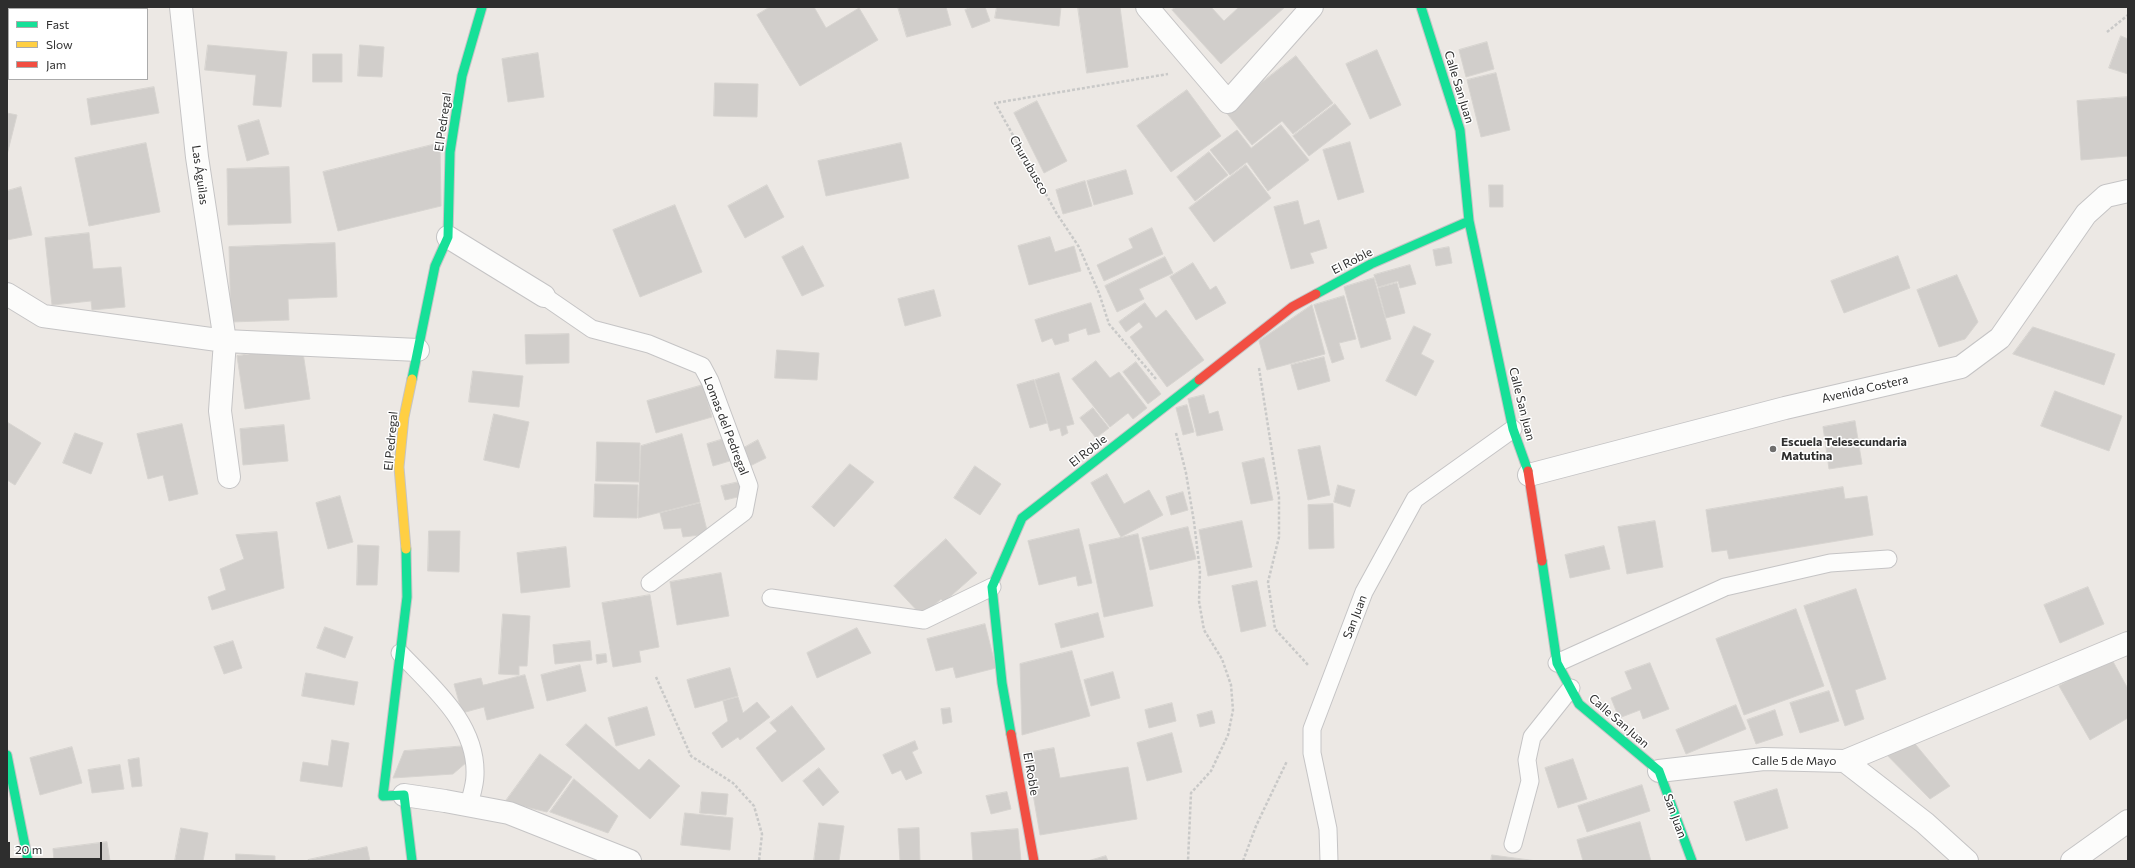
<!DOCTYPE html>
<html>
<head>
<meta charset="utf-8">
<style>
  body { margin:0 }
  #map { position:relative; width:2135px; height:868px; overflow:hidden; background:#ece8e4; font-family:Commissioner,sans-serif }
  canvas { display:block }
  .frame { position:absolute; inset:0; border:8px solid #2e2e2e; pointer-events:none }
  .legend { position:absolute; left:8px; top:8px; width:140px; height:72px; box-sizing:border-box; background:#fff; border:1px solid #ababab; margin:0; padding:5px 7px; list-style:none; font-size:12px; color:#2e2e2e }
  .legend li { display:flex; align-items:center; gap:8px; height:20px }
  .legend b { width:20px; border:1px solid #ababab }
  .scale { position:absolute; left:8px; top:842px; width:94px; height:18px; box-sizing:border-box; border:2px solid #2e2e2e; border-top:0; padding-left:5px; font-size:12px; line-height:14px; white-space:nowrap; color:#2e2e2e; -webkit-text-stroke:3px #fff; paint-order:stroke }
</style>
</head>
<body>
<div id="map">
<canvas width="2135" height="868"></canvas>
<div class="frame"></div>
<ul class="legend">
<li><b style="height:5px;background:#16e098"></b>Fast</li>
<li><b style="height:5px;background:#ffcf43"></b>Slow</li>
<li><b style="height:5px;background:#f24e42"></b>Jam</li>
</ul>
<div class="scale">20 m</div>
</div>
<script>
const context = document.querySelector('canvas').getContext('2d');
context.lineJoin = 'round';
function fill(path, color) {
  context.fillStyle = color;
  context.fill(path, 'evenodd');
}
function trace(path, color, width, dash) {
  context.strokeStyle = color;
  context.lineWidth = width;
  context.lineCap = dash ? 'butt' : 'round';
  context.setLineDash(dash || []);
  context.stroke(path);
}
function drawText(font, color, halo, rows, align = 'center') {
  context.font = font + ' Commissioner,sans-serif';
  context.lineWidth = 3;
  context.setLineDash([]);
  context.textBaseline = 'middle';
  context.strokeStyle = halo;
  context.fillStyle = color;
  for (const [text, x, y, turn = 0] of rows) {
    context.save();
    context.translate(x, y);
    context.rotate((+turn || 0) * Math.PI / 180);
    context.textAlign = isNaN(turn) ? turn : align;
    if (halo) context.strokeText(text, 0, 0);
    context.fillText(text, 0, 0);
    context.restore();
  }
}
const building = new Path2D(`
  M 7,7 L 24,7 L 24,9 L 9,9 L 9,20 L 7,20 Z
  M 770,7 L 814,7 L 826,28 L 859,8 L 878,40 L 800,86 L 757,15 Z
  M 898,7 L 946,7 L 951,25 L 907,37 Z
  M 972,7 L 985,7 L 990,21 L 972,28 L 965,10 Z
  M 997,7 L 1061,7 L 1059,26 L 995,18 Z
  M 1078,7 L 1120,7 L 1128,67 L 1087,73 Z
  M 1176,7 L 1211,7 L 1224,21 L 1239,7 L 1285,7 L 1221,64 L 1172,10 Z
  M 2121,36 L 2128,39 L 2128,74 L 2109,68 Z
  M 1487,42 L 1494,69 L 1466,77 L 1459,50 Z
  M 208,45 L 287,52 L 281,107 L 253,105 L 256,75 L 205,70 Z
  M 360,45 L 384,47 L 382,77 L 358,76 Z
  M 1377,50 L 1401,105 L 1370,119 L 1346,64 Z
  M 538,53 L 544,97 L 508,102 L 502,59 Z
  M 313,54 L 342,54 L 342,82 L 313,82 Z
  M 1296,56 L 1333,103 L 1293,134 L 1282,121 L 1252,145 L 1225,111 Z
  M 1496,73 L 1510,130 L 1481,137 L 1467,80 Z
  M 715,83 L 758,84 L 757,117 L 714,116 Z
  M 154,87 L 159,113 L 91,125 L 87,99 Z
  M 1187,90 L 1221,136 L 1171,172 L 1137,126 Z
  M 2128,97 L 2128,156 L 2081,160 L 2077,101 Z
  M 1037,101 L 1067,161 L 1044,173 L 1014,113 Z
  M 1335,104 L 1351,124 L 1309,156 L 1293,136 Z
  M 7,113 L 17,115 L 7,155 Z
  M 259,120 L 269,154 L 247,161 L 238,126 Z
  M 1281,125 L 1309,160 L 1268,191 L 1247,162 L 1230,175 L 1210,150 L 1237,130 L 1251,148 Z
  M 1350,142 L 1364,192 L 1338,200 L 1323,150 Z
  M 146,143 L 160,212 L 89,226 L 75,158 Z
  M 440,143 L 441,206 L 338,231 L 323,172 Z
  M 901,143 L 909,178 L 826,196 L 818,161 Z
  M 1209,152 L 1228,175 L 1195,201 L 1177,177 Z
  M 1246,165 L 1271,198 L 1214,242 L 1189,208 Z
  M 289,167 L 291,223 L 228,225 L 227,169 Z
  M 1126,170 L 1133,194 L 1094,205 L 1087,181 Z
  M 1085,181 L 1092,206 L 1063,214 L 1056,190 Z
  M 767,185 L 784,217 L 745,238 L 728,206 Z
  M 1489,185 L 1503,185 L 1503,207 L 1490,207 Z
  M 21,187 L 32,235 L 7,240 L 7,191 Z
  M 1298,201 L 1304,225 L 1319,220 L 1327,248 L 1310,253 L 1314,263 L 1291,269 L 1274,207 Z
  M 675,205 L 702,272 L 640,297 L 613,230 Z
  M 1152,228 L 1163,254 L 1104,281 L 1097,265 L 1133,248 L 1129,239 Z
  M 89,233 L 93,269 L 121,267 L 125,307 L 92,310 L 91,301 L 52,305 L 45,238 Z
  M 1050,237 L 1055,252 L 1074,246 L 1081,271 L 1029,285 L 1018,246 Z
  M 335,243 L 337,297 L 288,299 L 289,320 L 231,322 L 229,247 Z
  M 803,246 L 824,286 L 802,296 L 782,257 Z
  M 1449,247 L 1452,263 L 1436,266 L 1433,250 Z
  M 1898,256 L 1910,288 L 1844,313 L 1831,281 Z
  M 1165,257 L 1173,273 L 1139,289 L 1144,299 L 1117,312 L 1105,286 Z
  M 1193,263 L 1210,290 L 1216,286 L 1226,303 L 1196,320 L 1170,277 Z
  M 1410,265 L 1416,284 L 1400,288 L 1398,281 L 1378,287 L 1374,275 Z
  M 1957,275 L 1978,322 L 1965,339 L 1939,347 L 1917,290 Z
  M 1374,278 L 1391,339 L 1361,348 L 1344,287 Z
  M 1397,283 L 1405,313 L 1386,318 L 1378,288 Z
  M 934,290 L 941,316 L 905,326 L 898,299 Z
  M 1344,296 L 1356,339 L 1339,343 L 1344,359 L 1332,363 L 1314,305 Z
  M 1091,303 L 1100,332 L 1088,335 L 1086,328 L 1068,334 L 1069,341 L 1055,345 L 1052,338 L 1042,342 L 1035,320 Z
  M 1145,303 L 1156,318 L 1166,310 L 1204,360 L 1167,387 L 1130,337 L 1143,327 L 1139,322 L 1126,332 L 1119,322 Z
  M 1312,305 L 1325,354 L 1267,370 L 1259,341 Z
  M 1414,326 L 1431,334 L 1421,354 L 1434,361 L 1416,396 L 1386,381 Z
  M 2033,327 L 2115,354 L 2104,385 L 2013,354 Z
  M 569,334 L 569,363 L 526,364 L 525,335 Z
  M 302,346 L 310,399 L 245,409 L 237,356 Z
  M 777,350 L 819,353 L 817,380 L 775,378 Z
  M 1324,357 L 1330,381 L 1298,390 L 1291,365 Z
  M 1096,361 L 1110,378 L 1119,372 L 1147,408 L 1133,419 L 1128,413 L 1110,427 L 1072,379 Z
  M 1136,362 L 1161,394 L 1148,404 L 1123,372 Z
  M 473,371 L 523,376 L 519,407 L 469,402 Z
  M 1059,373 L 1074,424 L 1066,426 L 1068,433 L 1062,436 L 1060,428 L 1050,431 L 1035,380 Z
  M 1034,380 L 1047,423 L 1030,428 L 1017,385 Z
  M 703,385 L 712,417 L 656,433 L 647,401 Z
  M 2055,391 L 2122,416 L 2109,451 L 2041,426 Z
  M 1204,395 L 1209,414 L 1218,411 L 1223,430 L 1197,436 L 1188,399 Z
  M 1187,405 L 1194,432 L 1183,435 L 1176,408 Z
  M 1093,408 L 1109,428 L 1096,438 L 1080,418 Z
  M 494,414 L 529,422 L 519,468 L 484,460 Z
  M 1855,421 L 1862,464 L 1829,469 L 1823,427 Z
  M 7,422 L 41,443 L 15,485 L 7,480 Z
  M 182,424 L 198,494 L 169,501 L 163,475 L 148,479 L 137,434 Z
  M 284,425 L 288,461 L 243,465 L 240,429 Z
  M 75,433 L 103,443 L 91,474 L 63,463 Z
  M 682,434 L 700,502 L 638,518 L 641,446 Z
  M 727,438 L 733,460 L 713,466 L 707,444 Z
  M 758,440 L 766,458 L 748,467 L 740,450 Z
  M 597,442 L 640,443 L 639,482 L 596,481 Z
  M 1320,446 L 1330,495 L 1308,500 L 1298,450 Z
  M 1264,458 L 1273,500 L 1251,504 L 1242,463 Z
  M 850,464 L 874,482 L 834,527 L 812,507 Z
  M 975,466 L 1001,484 L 980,515 L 954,498 Z
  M 1107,474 L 1124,504 L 1149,490 L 1163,515 L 1121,537 L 1091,483 Z
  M 739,482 L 742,496 L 725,500 L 721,486 Z
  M 595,484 L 638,485 L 637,518 L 594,517 Z
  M 1338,485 L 1355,490 L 1350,507 L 1334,502 Z
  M 1843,487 L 1845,499 L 1867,496 L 1873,535 L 1729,559 L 1727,550 L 1712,552 L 1706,510 Z
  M 1183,492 L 1188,510 L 1171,515 L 1166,497 Z
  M 340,496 L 353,542 L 328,549 L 316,503 Z
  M 700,503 L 708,534 L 683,537 L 681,528 L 664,529 L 660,513 Z
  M 1333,504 L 1334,548 L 1309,549 L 1308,505 Z
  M 1242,521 L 1252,567 L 1208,576 L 1199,530 Z
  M 1655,521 L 1663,567 L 1627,574 L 1618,527 Z
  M 1188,527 L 1196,559 L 1150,570 L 1142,538 Z
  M 1079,529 L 1092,583 L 1078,586 L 1076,576 L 1039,585 L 1028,541 Z
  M 429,531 L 460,531 L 459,572 L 428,571 Z
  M 277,532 L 284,588 L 212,610 L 208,597 L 226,590 L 220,569 L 244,559 L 236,535 Z
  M 1138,534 L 1153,606 L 1104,617 L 1089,545 Z
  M 946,539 L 977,573 L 944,602 L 941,599 L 922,616 L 894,586 Z
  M 358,545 L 379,546 L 377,585 L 357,585 Z
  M 1604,546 L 1610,569 L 1570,578 L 1565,555 Z
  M 566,547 L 570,587 L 521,593 L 517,553 Z
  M 721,573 L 729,616 L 677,625 L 670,582 Z
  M 1257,581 L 1266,626 L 1241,632 L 1232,586 Z
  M 2088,587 L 2104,624 L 2060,643 L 2044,605 Z
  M 1856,589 L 1886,679 L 1855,690 L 1864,719 L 1845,726 L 1804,606 Z
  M 650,595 L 659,647 L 639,651 L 641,662 L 613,667 L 602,603 Z
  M 1796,609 L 1824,686 L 1744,715 L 1716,639 Z
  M 1098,613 L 1104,637 L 1061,648 L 1055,624 Z
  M 503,614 L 530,616 L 527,666 L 519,666 L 519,675 L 499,674 Z
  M 985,624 L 996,668 L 956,678 L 953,667 L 936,671 L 927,639 Z
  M 325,627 L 353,637 L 345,658 L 317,648 Z
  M 857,628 L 871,653 L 817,678 L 807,653 Z
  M 233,641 L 242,668 L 224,674 L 214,647 Z
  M 590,641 L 592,660 L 555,664 L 553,645 Z
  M 1072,651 L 1090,716 L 1022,735 L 1020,664 Z
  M 606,654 L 607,662 L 597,664 L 596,655 Z
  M 2110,656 L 2128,689 L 2128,718 L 2090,740 L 2059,686 Z
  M 1650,663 L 1669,709 L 1643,719 L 1640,710 L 1619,718 L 1611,698 L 1632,689 L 1625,672 Z
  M 580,665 L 586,691 L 547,701 L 541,675 Z
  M 730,668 L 738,696 L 695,708 L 687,680 Z
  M 1113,672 L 1120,698 L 1091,706 L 1084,680 Z
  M 306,673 L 358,682 L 354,705 L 302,696 Z
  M 525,675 L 534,708 L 487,720 L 484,707 L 462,713 L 454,684 L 481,678 L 483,685 Z
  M 1829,691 L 1839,721 L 1800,733 L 1790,703 Z
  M 738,697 L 743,713 L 757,702 L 770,717 L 740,740 L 738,737 L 722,748 L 712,733 L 728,721 L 723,701 Z
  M 1172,703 L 1176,721 L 1149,728 L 1145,710 Z
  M 1736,705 L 1746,729 L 1686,754 L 1676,730 Z
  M 792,706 L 825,749 L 782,782 L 756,748 L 777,731 L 770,723 Z
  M 647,707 L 655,735 L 616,746 L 608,718 Z
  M 950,708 L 952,722 L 943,724 L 941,709 Z
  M 1775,710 L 1783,735 L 1756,744 L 1747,720 Z
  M 1212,711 L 1215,723 L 1200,727 L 1197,715 Z
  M 586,724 L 639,770 L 649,759 L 680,786 L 650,819 L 566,745 Z
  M 1172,733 L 1182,772 L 1147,781 L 1137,743 Z
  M 1911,739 L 1950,786 L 1930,799 L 1880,748 Z
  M 332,740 L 349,743 L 342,787 L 300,781 L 303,762 L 328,766 Z
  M 915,741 L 918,749 L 912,752 L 922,773 L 906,780 L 901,770 L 892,774 L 883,755 Z
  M 466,746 L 467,762 L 453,774 L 393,778 L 404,751 Z
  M 72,747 L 82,783 L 40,795 L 30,758 Z
  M 1054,748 L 1060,778 L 1128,767 L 1137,819 L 1040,835 L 1026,753 Z
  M 540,754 L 572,777 L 547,812 L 505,802 Z
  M 139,758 L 142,786 L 132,787 L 128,760 Z
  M 1573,759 L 1587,799 L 1558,808 L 1545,768 Z
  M 120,765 L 124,789 L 92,793 L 88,770 Z
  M 819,768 L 839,792 L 823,806 L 803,781 Z
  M 574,779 L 618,816 L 608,833 L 550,812 Z
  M 1642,785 L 1650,811 L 1587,832 L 1578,806 Z
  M 1777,789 L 1788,828 L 1746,841 L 1734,802 Z
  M 702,792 L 728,794 L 726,815 L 700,813 Z
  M 1007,792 L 1011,809 L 991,814 L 986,796 Z
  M 685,813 L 733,818 L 730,850 L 681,845 Z
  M 1640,822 L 1651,861 L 1583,861 L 1577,840 Z
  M 819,823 L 844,826 L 839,861 L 814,861 Z
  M 181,828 L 208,833 L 203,861 L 175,861 Z
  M 919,828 L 920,861 L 900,861 L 898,829 Z
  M 1018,829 L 1021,861 L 973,861 L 971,833 Z
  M 107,842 L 110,861 L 54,861 L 53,849 Z
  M 367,847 L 370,861 L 308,861 L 308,860 Z
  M 236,854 L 275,856 L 275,861 L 236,861 Z
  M 1492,855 L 1537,861 L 1491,861 Z
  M 1106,856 L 1108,861 L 1088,861 Z`);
const path = new Path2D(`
  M 2107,32 L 2128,15
  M 1259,368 L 1279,497 L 1279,537 L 1268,582 L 1275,629 L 1309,666
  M 1156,379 L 1109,324 L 1099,293 L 1079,247 L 1057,214 L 995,103 L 1168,74
  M 1176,433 L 1186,473 L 1194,522 L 1200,571 L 1199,601 L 1204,630 L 1222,659 L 1231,685 L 1233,710 L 1228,735 L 1211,771 L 1191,793 L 1188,861
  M 656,677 L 691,756 L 733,783 L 754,806 L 762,834 L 759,861
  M 1243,861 L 1256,826 L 1287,761`);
const lane = new Path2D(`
  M 544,296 L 592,329 L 649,344 L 702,366 L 710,381 L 749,486 L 744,512 L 650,583
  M 771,598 L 924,620 L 992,587
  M 400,653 C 432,687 477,723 475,775 C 475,785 471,796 469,805
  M 1557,663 L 1725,587 L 1830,563 L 1888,559
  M 1513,844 L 1530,781 L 1527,760 L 1532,737 L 1571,688
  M 1329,861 L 1328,829 L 1312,753 L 1312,729 L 1364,592 L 1415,499 L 1513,429`);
const street = new Path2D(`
  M 181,7 L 197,157 L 225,341 L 220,411 L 229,477
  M 1147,7 L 1228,102 L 1312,7
  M 448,237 L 544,296
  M 7,294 L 43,316 L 225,341 L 418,350
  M 1529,475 L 1785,408 L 1961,367 L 2000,338 L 2086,214 L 2106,196 L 2128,191
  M 1845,761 L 2128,643
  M 1659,771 L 1764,759 L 1845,761 L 1925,823 L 1967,861
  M 404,795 L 445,801 L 509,813 L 630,861
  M 2072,861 L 2128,821`);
const fast = new Path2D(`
  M 1421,7 L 1460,130 L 1469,221 L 1513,429 L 1528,471
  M 1316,294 L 1371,264 L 1469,221
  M 412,379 L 435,266 L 448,237 L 450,152 L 462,76 L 482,7
  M 406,549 L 407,597 L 383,796 L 404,795 L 412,861
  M 1542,561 L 1557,663 L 1579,704 L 1659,771 L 1692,861
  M 1011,734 L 1002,683 L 992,587 L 1022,518 L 1199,380
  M 7,755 L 28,861`);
const slow = new Path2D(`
  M 406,549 L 399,467 L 404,417 L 412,379`);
const jam = new Path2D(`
  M 1199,380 L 1292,307 L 1316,294
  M 1528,471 L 1542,561
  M 1011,734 L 1034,861`);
const markers = [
  [1773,449,4,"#706f6e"]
];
const streetNames = [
  ["Calle San Juan",1459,87,73],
  ["El Pedregal",443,122,-82],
  ["Churubusco",1029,165,60],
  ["Las Águilas",200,175,82],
  ["El Roble",1352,261,-27],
  ["Avenida Costera",1865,389,-13],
  ["Calle San Juan",1522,404,76],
  ["Lomas del Pedregal",726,426,69],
  ["El Pedregal",391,441,-85],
  ["El Roble",1088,451,-38],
  ["San Juan",1355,617,-69],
  ["Calle San Juan",1619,721,41],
  ["Calle 5 de Mayo",1794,761],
  ["El Roble",1031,774,80],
  ["San Juan",1675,816,70]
];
const poiNames = [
  ["Escuela Telesecundaria",1781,442],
  ["Matutina",1781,456]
];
fill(building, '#d1cecb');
trace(building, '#d7d4d0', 1);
trace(lane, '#c5c4c5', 19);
trace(street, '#c5c4c5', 24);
trace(fast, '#c5c4c5', 11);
trace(slow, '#c5c4c5', 11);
trace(jam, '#c5c4c5', 11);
trace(path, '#c9c9c8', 2.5, [3, 2]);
trace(lane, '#fcfcfb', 17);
trace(street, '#fcfcfb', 22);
trace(fast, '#16e098', 9);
trace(slow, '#ffcf43', 9);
trace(jam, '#f24e42', 9);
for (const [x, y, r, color] of markers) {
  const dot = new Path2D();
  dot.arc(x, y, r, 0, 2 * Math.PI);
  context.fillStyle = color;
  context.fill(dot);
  trace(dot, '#fff', 1.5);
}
drawText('12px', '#2e2e2e', '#fff', streetNames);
drawText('bold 12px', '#2e2e2e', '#fff', poiNames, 'left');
</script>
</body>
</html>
